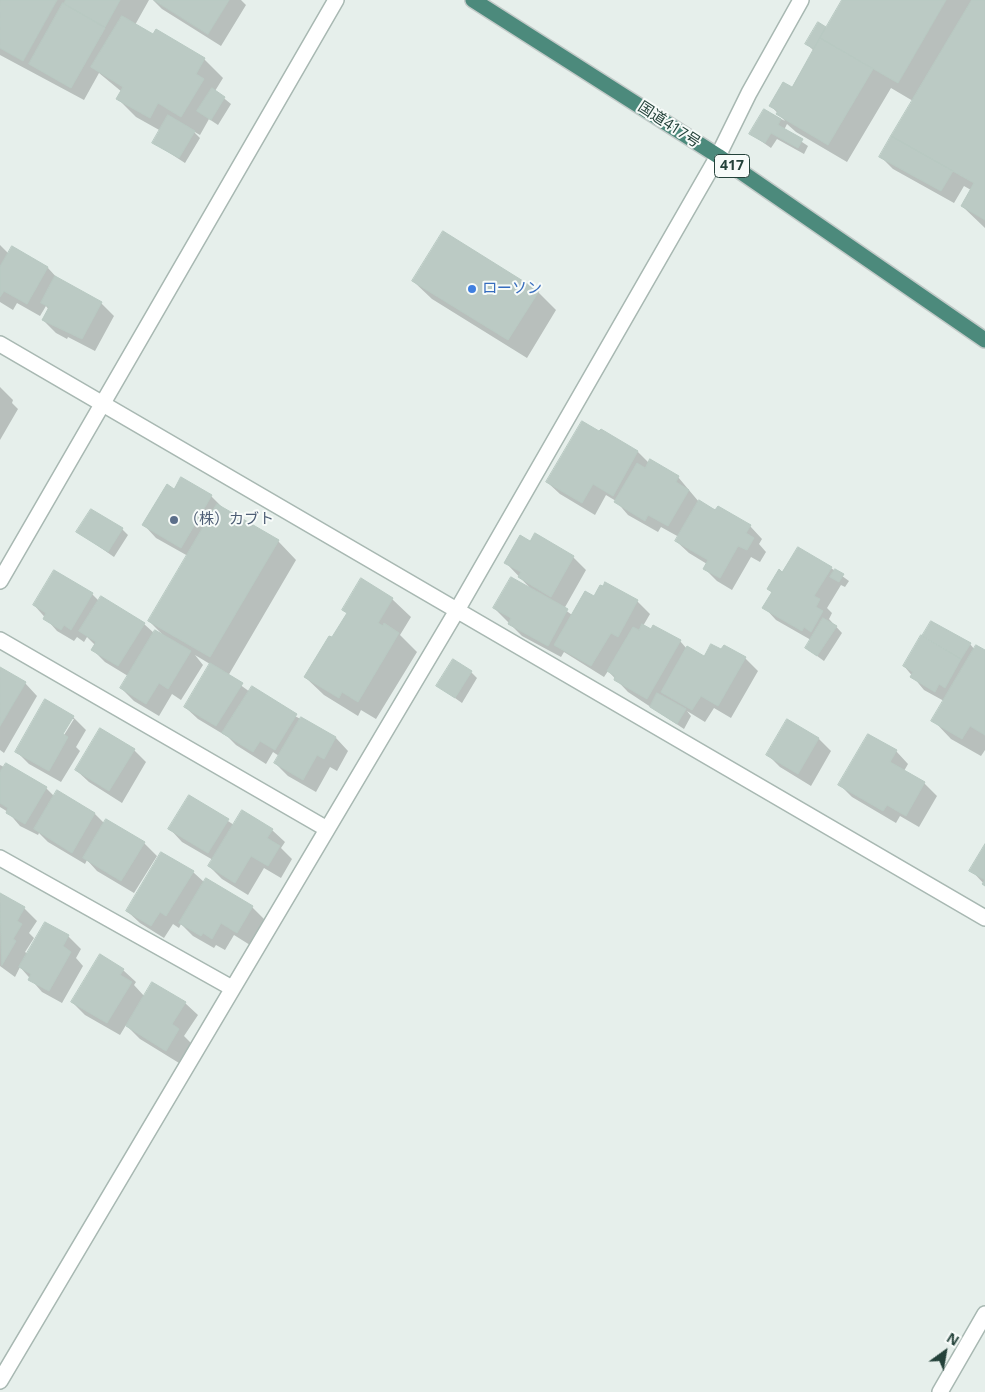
<!DOCTYPE html>
<html>
<head>
<meta charset="utf-8">
<style>
  body { margin:0 }
  #map { position:relative; width:985px; height:1392px; overflow:hidden; background:#e6efeb; font-family:"Open Sans",sans-serif }
  canvas { display:block }
  .north { position:absolute; left:920px; top:1327px; width:50px; height:50px; -webkit-text-stroke:4px #f7fbf9; paint-order:stroke; rotate:32deg; font-size:14px; font-weight:700; line-height:20px; text-align:center; color:#24423a }
  .north::after { content:''; display:block; margin:auto; width:18px; height:22px; background:#24423a; clip-path:polygon(50% 0,100% 100%,50% 72%,0 100%) }
</style>
</head>
<body>
<div id="map">
<canvas width="985" height="1392"></canvas>
<div class="north">N</div>
</div>
<script>
const context = document.querySelector('canvas').getContext('2d');
context.lineJoin = 'round';
function fill(path, color) {
  context.fillStyle = color;
  context.fill(path, 'evenodd');
}
function trace(path, color, width, dash) {
  context.strokeStyle = color;
  context.lineWidth = width;
  context.lineCap = dash ? 'butt' : 'round';
  context.setLineDash(dash || []);
  context.stroke(path);
}
function drawText(font, color, halo, rows, align = 'center') {
  context.font = font + ' "Open Sans","Noto Sans JP",sans-serif';
  context.lineWidth = 4;
  context.setLineDash([]);
  context.textBaseline = 'middle';
  context.strokeStyle = halo;
  context.fillStyle = color;
  for (const [text, x, y, turn = 0] of rows) {
    context.save();
    context.translate(x, y);
    context.rotate((+turn || 0) * Math.PI / 180);
    context.textAlign = isNaN(turn) ? turn : align;
    if (halo) context.strokeText(text, 0, 0);
    context.fillText(text, 0, 0);
    context.restore();
  }
}
const shadow = new Path2D(`
  M 0,0 L 149,0 L 135,25 L 153,36 L 156,31 L 204,59 L 223,78 L 215,91 L 231,104 L 218,125 L 209,119 L 200,135 L 193,131 L 200,138 L 185,163 L 154,143 L 161,131 L 136,117 L 118,99 L 122,92 L 99,73 L 84,100 L 0,55 Z
  M 153,0 L 241,0 L 246,5 L 221,46 L 162,9 Z
  M 843,0 L 985,0 L 985,228 L 962,206 L 971,190 L 964,186 L 954,203 L 893,169 L 881,157 L 913,101 L 891,88 L 847,162 L 796,132 L 787,124 L 784,130 L 808,146 L 804,154 L 777,139 L 771,148 L 751,134 L 764,110 L 785,121 L 771,106 L 792,89 L 814,51 L 807,44 L 818,24 L 827,29 Z
  M 0,245 L 9,254 L 12,248 L 48,268 L 59,280 L 101,303 L 114,316 L 95,351 L 68,337 L 67,339 L 56,333 L 43,320 L 49,310 L 46,306 L 40,316 L 17,303 L 13,310 L 0,302 Z
  M 413,281 L 538,292 L 556,310 L 527,358 L 432,299 Z
  M 0,387 L 13,400 L 12,403 L 18,409 L 0,440 Z
  M 601,431 L 638,452 L 649,463 L 678,477 L 699,502 L 750,526 L 762,539 L 759,544 L 766,552 L 760,562 L 751,557 L 732,590 L 717,581 L 704,568 L 707,564 L 689,553 L 676,541 L 679,537 L 661,527 L 658,532 L 628,515 L 616,501 L 606,495 L 595,515 L 560,494 L 547,482 Z
  M 175,491 L 211,496 L 224,509 L 278,541 L 296,560 L 228,676 L 250,692 L 336,738 L 348,751 L 337,771 L 330,767 L 316,792 L 288,776 L 275,763 L 279,756 L 273,752 L 266,764 L 236,745 L 228,737 L 198,719 L 185,707 L 210,664 L 195,655 L 203,665 L 181,700 L 172,694 L 159,716 L 134,701 L 121,688 L 128,676 L 105,662 L 93,650 L 95,645 L 87,637 L 84,642 L 77,637 L 74,641 L 57,631 L 34,605 L 92,594 L 99,601 L 144,624 L 154,633 L 163,635 L 149,621 L 188,556 L 156,538 L 144,525 Z
  M 122,529 L 128,535 L 114,557 L 78,532 Z
  M 531,543 L 573,557 L 586,570 L 564,609 L 572,615 L 594,598 L 637,601 L 650,614 L 643,626 L 680,641 L 687,649 L 705,657 L 745,658 L 758,671 L 731,718 L 714,708 L 705,722 L 687,711 L 691,716 L 684,729 L 628,692 L 608,671 L 604,677 L 564,652 L 561,657 L 522,636 L 494,608 L 531,589 L 506,563 Z
  M 831,568 L 849,581 L 845,587 L 841,585 L 827,608 L 832,613 L 829,619 L 842,633 L 824,661 L 806,648 L 811,640 L 776,620 L 764,607 L 772,593 L 769,589 L 782,574 Z
  M 392,599 L 411,617 L 400,635 L 417,652 L 376,719 L 361,710 L 358,716 L 324,695 L 305,677 L 332,639 Z
  M 970,644 L 975,650 L 985,651 L 985,750 L 981,756 L 951,739 L 933,720 L 944,701 L 924,690 L 904,666 Z
  M 0,669 L 25,683 L 37,696 L 4,753 L 0,750 Z
  M 471,672 L 477,678 L 462,703 L 438,686 Z
  M 73,717 L 86,730 L 76,747 L 80,751 L 61,782 L 29,764 L 16,751 ZM 71,719 L 74,719 L 61,740 L 59,739 Z
  M 787,720 L 819,739 L 831,751 L 811,786 L 780,767 L 767,754 Z
  M 134,750 L 146,762 L 122,803 L 89,782 L 76,770 Z
  M 896,751 L 908,764 L 904,771 L 924,783 L 937,796 L 919,827 L 900,816 L 896,823 L 852,797 L 840,785 Z
  M 0,765 L 46,788 L 55,797 L 58,792 L 95,814 L 105,824 L 144,843 L 157,856 L 134,893 L 97,871 L 87,860 L 85,864 L 48,842 L 39,833 L 38,835 L 20,826 L 8,812 L 0,807 Z
  M 190,796 L 234,825 L 272,830 L 285,842 L 281,848 L 292,859 L 281,878 L 264,868 L 248,895 L 222,879 L 209,866 L 213,860 L 182,842 L 170,829 Z
  M 985,846 L 985,885 L 971,870 Z
  M 193,872 L 205,883 L 252,907 L 265,920 L 250,945 L 234,935 L 225,950 L 216,945 L 214,948 L 193,936 L 181,924 L 179,928 L 173,924 L 164,938 L 140,923 L 127,911 Z
  M 0,895 L 24,908 L 37,921 L 29,933 L 34,938 L 25,952 L 28,954 L 68,936 L 81,949 L 76,958 L 83,966 L 62,1003 L 42,992 L 20,967 L 15,977 L 0,966 Z
  M 123,970 L 136,982 L 134,985 L 145,997 L 185,1003 L 198,1015 L 184,1036 L 191,1043 L 179,1063 L 140,1039 L 126,1025 L 120,1035 L 85,1015 L 72,1002 Z`);
const building = new Path2D(`
  M 0,0 L 57,0 L 23,61 L 0,48 Z
  M 66,0 L 120,0 L 105,27 L 64,4 Z
  M 154,0 L 229,0 L 208,34 Z
  M 842,0 L 946,0 L 898,83 L 820,38 Z
  M 972,0 L 985,0 L 985,220 L 961,206 L 974,183 L 891,136 Z
  M 63,3 L 105,28 L 71,88 L 29,64 Z
  M 122,16 L 153,34 L 156,29 L 205,58 L 196,74 L 204,79 L 181,117 L 158,103 L 150,118 L 116,99 L 123,87 L 91,67 Z
  M 818,22 L 826,27 L 814,49 L 805,44 Z
  M 820,38 L 873,69 L 828,145 L 776,114 L 778,111 L 769,106 L 783,82 L 792,87 Z
  M 212,88 L 225,97 L 211,120 L 197,111 Z
  M 764,109 L 781,119 L 778,125 L 803,139 L 798,148 L 771,133 L 765,143 L 749,134 Z
  M 168,115 L 195,131 L 179,158 L 152,143 Z
  M 891,136 L 953,171 L 941,191 L 879,157 Z
  M 443,231 L 539,291 L 508,340 L 412,281 Z
  M 12,246 L 48,267 L 27,304 L 4,291 L 0,297 L 0,267 Z
  M 55,276 L 102,302 L 82,339 L 42,320 L 49,307 L 41,303 Z
  M 582,421 L 599,431 L 601,429 L 638,451 L 613,496 L 593,484 L 582,503 L 546,482 Z
  M 650,459 L 679,476 L 676,482 L 689,490 L 668,526 L 648,515 L 645,521 L 614,502 L 637,463 L 645,468 Z
  M 181,477 L 212,495 L 181,548 L 142,525 L 167,484 L 174,489 Z
  M 699,500 L 715,510 L 718,506 L 751,525 L 746,533 L 754,538 L 747,550 L 738,546 L 720,578 L 703,569 L 708,560 L 675,541 Z
  M 217,504 L 279,540 L 210,657 L 148,621 Z
  M 91,509 L 123,528 L 108,552 L 76,532 Z
  M 535,533 L 574,556 L 551,597 L 518,577 L 521,572 L 504,563 L 520,535 L 530,541 Z
  M 798,547 L 832,567 L 814,596 L 820,599 L 816,607 L 823,611 L 811,632 L 804,627 L 802,631 L 762,608 L 772,592 L 767,589 L 779,569 L 782,572 Z
  M 835,569 L 844,574 L 839,582 L 830,577 Z
  M 54,570 L 93,593 L 71,630 L 64,625 L 61,630 L 43,619 L 46,613 L 33,605 Z
  M 511,577 L 568,609 L 548,646 L 508,624 L 511,618 L 493,608 Z
  M 361,578 L 393,598 L 378,623 L 383,626 L 384,623 L 399,633 L 358,702 L 342,692 L 339,698 L 304,677 L 329,636 L 332,637 L 347,613 L 342,610 Z
  M 605,582 L 638,600 L 618,637 L 611,633 L 591,666 L 554,645 L 585,591 L 594,596 L 600,585 L 603,586 Z
  M 101,596 L 145,623 L 118,666 L 91,650 L 96,642 L 79,631 Z
  M 823,618 L 837,626 L 817,656 L 805,648 Z
  M 931,621 L 971,643 L 961,659 L 922,636 Z
  M 642,624 L 651,629 L 653,625 L 681,640 L 647,699 L 614,680 L 615,676 L 607,671 L 633,627 L 639,630 Z
  M 155,630 L 191,651 L 168,689 L 159,683 L 146,704 L 120,688 Z
  M 921,635 L 961,659 L 945,688 L 939,684 L 935,692 L 910,677 L 913,672 L 903,666 Z
  M 711,644 L 721,649 L 724,645 L 746,657 L 718,706 L 701,696 L 692,710 L 661,692 L 687,646 L 704,656 Z
  M 976,645 L 985,650 L 985,735 L 970,726 L 962,739 L 931,721 Z
  M 453,659 L 472,671 L 455,698 L 436,686 Z
  M 210,663 L 243,683 L 216,726 L 184,707 Z
  M 0,667 L 26,682 L 0,726 Z
  M 252,686 L 297,714 L 275,750 L 260,741 L 253,752 L 222,733 Z
  M 657,693 L 686,709 L 677,724 L 650,707 Z
  M 45,699 L 74,716 L 63,734 L 68,737 L 49,771 L 15,752 Z
  M 301,717 L 336,737 L 324,759 L 317,755 L 303,780 L 274,763 Z
  M 787,719 L 819,738 L 798,774 L 766,755 Z
  M 100,728 L 135,749 L 109,791 L 75,770 Z
  M 868,734 L 897,750 L 890,762 L 925,782 L 906,816 L 887,805 L 883,811 L 838,785 Z
  M 6,763 L 47,787 L 25,824 L 6,813 L 8,808 L 0,803 L 0,772 Z
  M 57,790 L 95,813 L 72,853 L 34,829 Z
  M 189,795 L 229,819 L 208,853 L 168,829 Z
  M 242,810 L 273,829 L 267,838 L 280,846 L 268,866 L 251,856 L 235,883 L 208,866 Z
  M 106,819 L 145,842 L 121,881 L 83,858 Z
  M 985,844 L 985,886 L 982,884 L 985,880 L 969,871 Z
  M 161,852 L 194,871 L 166,916 L 160,912 L 151,926 L 126,911 Z
  M 206,878 L 253,906 L 237,933 L 221,923 L 212,939 L 203,933 L 201,936 L 179,923 Z
  M 0,893 L 25,907 L 17,921 L 22,924 L 13,939 L 16,941 L 2,965 Z
  M 45,922 L 69,935 L 63,946 L 71,952 L 49,991 L 28,980 L 31,974 L 19,967 Z
  M 100,954 L 124,969 L 120,975 L 132,982 L 107,1023 L 71,1002 Z
  M 152,982 L 186,1002 L 172,1024 L 179,1029 L 166,1051 L 126,1026 Z`);
const minor = new Path2D(`
  M 0,344 L 985,918
  M 0,640 L 327,829
  M 0,858 L 232,988
  M 0,1381 L 456,612 L 718,156 L 749,93 L 801,0
  M 940,1392 L 985,1314`);
const tertiary = new Path2D(`
  M 0,581 L 336,0`);
const trunk = new Path2D(`
  M 473,0 L 718,156 L 985,340`);
const markers = [
  [472,289,5,"#3f7fe0"],
  [174,520,5,"#5c6f8a"]
];
const shields = [
  [732,166,35]
];
const shieldNames = [
  ["417",732,166]
];
const streetNames = [
  ["国道417号",669,125,33]
];
const shopNames = [
  ["ローソン",482,289]
];
const serviceNames = [
  ["（株）カブト",184,520]
];
fill(shadow, '#0003');
fill(building, '#bbcac4');
trace(building, '#b8c9c2', 1);
trace(minor, '#a8b8b2', 18);
trace(tertiary, '#a8b8b2', 18);
trace(trunk, '#c2cac8', 18);
trace(minor, '#fff', 15);
trace(tertiary, '#fff', 15);
trace(trunk, '#4c8a7c', 15);
for (const [x, y, r, color] of markers) {
  const dot = new Path2D();
  dot.arc(x, y, r, 0, 2 * Math.PI);
  context.fillStyle = color;
  context.fill(dot);
  trace(dot, '#f7fbf9', 2);
}
for (const [x, y, w] of shields) {
  const box = new Path2D();
  box.roundRect(x - w / 2, y - 11.5, w, 23, 4);
  context.fillStyle = '#f7fbf9';
  context.fill(box);
  trace(box, '#24423a', 1);
}
drawText('bold 14px', '#24423a', null, shieldNames);
drawText('15px', '#24423a', '#f7fbf9', streetNames);
drawText('15px', '#366cbe', '#f7fbf9', shopNames, 'left');
drawText('15px', '#4e5e75', '#f7fbf9', serviceNames, 'left');
</script>
</body>
</html>
